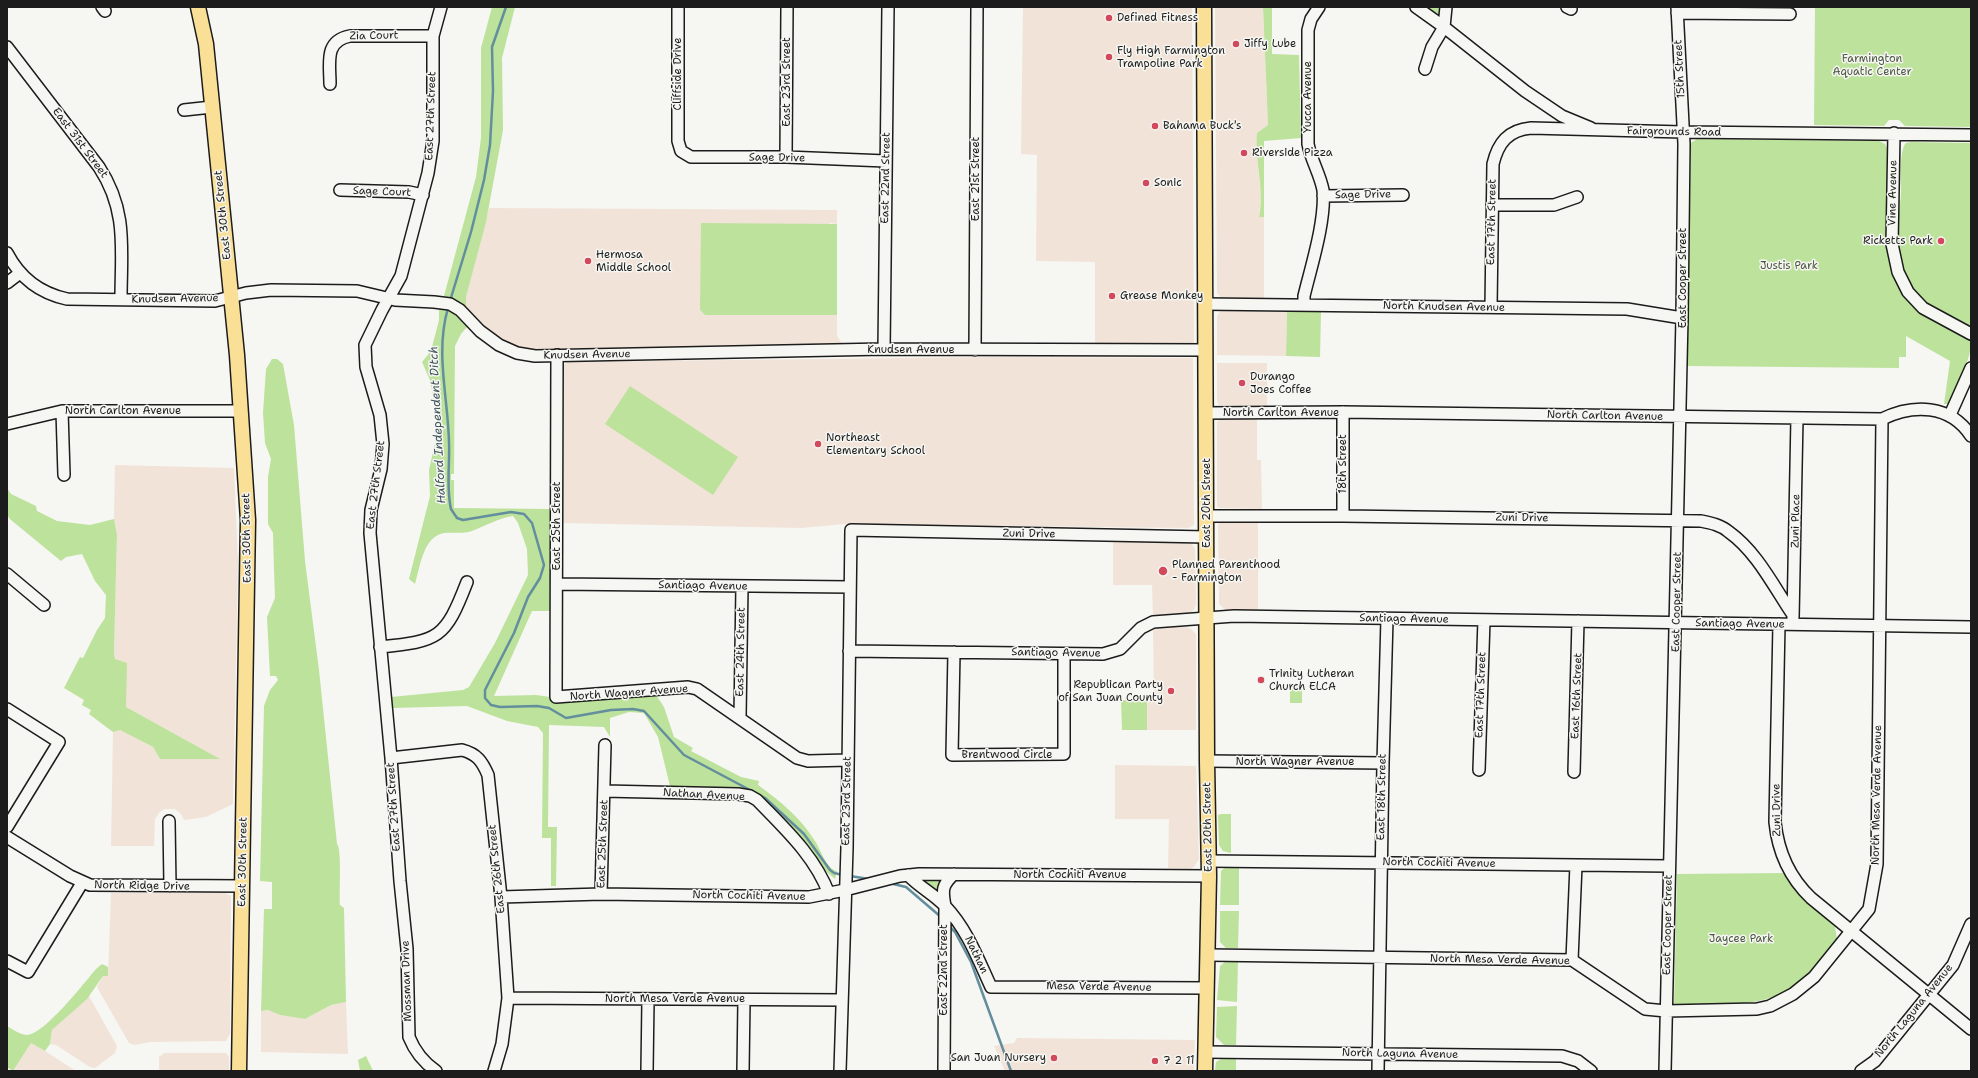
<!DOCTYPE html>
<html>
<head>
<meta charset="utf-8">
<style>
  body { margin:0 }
  #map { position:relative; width:1978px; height:1078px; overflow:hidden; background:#f6f6f2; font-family:"Shantell Sans",sans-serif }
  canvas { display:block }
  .frame { position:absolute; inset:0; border:8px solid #1c1c1c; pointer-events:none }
</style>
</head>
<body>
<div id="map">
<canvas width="1978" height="1078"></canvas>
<div class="frame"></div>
</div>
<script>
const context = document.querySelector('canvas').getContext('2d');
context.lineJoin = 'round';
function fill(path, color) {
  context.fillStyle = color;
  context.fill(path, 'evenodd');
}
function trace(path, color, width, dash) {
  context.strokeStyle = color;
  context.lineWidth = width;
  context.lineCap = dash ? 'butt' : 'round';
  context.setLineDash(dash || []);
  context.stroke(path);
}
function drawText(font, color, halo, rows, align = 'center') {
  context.font = font + ' "Shantell Sans",sans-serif';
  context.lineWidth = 3;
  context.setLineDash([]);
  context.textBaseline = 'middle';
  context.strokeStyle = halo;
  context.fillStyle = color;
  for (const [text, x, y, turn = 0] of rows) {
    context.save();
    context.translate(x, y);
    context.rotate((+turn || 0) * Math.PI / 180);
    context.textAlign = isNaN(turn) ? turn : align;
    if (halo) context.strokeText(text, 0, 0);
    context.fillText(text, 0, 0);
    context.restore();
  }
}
const built = new Path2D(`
  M 1023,7 L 1192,7 L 1194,341 L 1193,344 L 1095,344 L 1095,262 L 1036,261 L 1037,155 L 1021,154 Z
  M 1215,7 L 1263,7 L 1268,125 L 1257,133 L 1256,150 L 1261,195 L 1259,217 L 1264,217 L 1264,298 L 1221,298 L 1217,293 Z
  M 489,208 L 837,210 L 837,224 L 830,223 L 700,310 L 705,315 L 837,315 L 837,336 L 843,345 L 542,349 L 521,348 L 511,344 L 493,334 L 466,307 L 466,297 Z
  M 1220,311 L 1287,312 L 1286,356 L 1217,355 L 1217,317 Z
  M 989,357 L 1193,358 L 1194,525 L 1189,528 L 844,524 L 801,528 L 562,523 L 564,365 L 567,362 Z
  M 1217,363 L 1267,363 L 1267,406 L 1219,405 L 1217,400 Z
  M 1220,419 L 1257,419 L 1257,460 L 1261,460 L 1262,509 L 1220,508 L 1217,506 L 1217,422 Z
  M 115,465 L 234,468 L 238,562 L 233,804 L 206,817 L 184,820 L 181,814 L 175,809 L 164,809 L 159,813 L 155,819 L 154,846 L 111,846 L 113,732 L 120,730 L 153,747 L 160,759 L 219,759 L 126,707 L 114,652 L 117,535 L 114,519 Z
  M 1220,521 L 1258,521 L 1258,611 L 1226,610 L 1219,604 L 1218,525 Z
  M 1113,541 L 1189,543 L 1192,544 L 1195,549 L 1196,604 L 1194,610 L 1188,614 L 1153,615 L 1152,585 L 1113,585 Z
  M 1161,627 L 1186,627 L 1191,629 L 1196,634 L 1196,730 L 1147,730 L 1147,700 L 1154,700 L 1153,628 Z
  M 1115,765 L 1196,766 L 1199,859 L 1194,867 L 1190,869 L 1168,868 L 1169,819 L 1115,819 Z
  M 111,893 L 225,893 L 231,896 L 230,1034 L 226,1041 L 151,1042 L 134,1045 L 129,1043 L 97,987 L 103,976 L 108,976 Z
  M 89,996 L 117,1046 L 115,1053 L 95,1068 L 90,1067 L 56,1045 L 50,1044 L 52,1030 Z
  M 346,1002 L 348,1054 L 261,1052 L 261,1011 L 268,1010 L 280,1015 L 305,1019 L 331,1005 Z
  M 1017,1038 L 1195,1040 L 1194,1071 L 1005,1071 L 994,1046 L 1014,1043 Z
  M 31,1043 L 45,1051 L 76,1071 L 13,1071 Z
  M 164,1053 L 226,1053 L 229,1057 L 229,1071 L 159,1071 L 159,1057 Z`);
const green = new Path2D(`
  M 492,7 L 515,7 L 502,58 L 503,130 L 486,222 L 466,297 L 466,307 L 452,299 L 444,296 L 476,177 L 481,138 L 481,48 Z
  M 1263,7 L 1272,7 L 1272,54 L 1299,55 L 1301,138 L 1264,141 L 1264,217 L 1259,217 C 1265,189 1254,161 1257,133 L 1268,125 Z
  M 1422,7 L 1440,7 L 1439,15 L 1438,16 Z
  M 1815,7 L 1971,7 L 1971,127 L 1905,126 L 1899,120 L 1889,120 L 1884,126 L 1814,125 Z
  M 1697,139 L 1879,141 L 1885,144 L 1888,150 L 1888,253 L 1897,283 L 1909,302 L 1922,314 L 1969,338 C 1977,350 1954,391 1948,404 L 1944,404 L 1950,361 L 1906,336 L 1906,357 L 1899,357 L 1899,368 L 1687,366 L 1691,143 Z
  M 1911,142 L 1971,143 L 1971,328 C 1957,321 1938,314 1926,303 C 1904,284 1895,255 1897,227 C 1898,215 1901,203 1901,190 C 1901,179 1899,150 1906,143 Z
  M 701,223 L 837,224 L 837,315 L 705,315 L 700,310 Z
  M 439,308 L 452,312 L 467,327 L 461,334 L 455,346 L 454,474 L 451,474 L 451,480 L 454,480 L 454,508 L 550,509 L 553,611 L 532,611 L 494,696 L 536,695 L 550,697 L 561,702 L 656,695 L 664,707 L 674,737 L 693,748 L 691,751 L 741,777 L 759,781 L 758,785 C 781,802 800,817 815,841 C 821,850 826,869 837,871 L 835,879 L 816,863 L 760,798 L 670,786 L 658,737 L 644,713 L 629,712 L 610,718 L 610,737 L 604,727 L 549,725 L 548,827 L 557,827 L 556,886 L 551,886 L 551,838 L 542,838 L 543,733 L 538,727 L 507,721 L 467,706 L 392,708 L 391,697 L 463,690 L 469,687 L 495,643 L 528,575 L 527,549 L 518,523 L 513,516 C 499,518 485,526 472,531 C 462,534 454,532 444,533 C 423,536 420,568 415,584 L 409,579 L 430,496 L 429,470 L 437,434 L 435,406 L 430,380 L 422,362 L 431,351 L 439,320 Z
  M 1287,312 L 1321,312 L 1320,357 L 1286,356 Z
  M 272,359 L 277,359 L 283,364 L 294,425 L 305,561 L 319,670 L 337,844 C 342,849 339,894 340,905 L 344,908 L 346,1002 L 331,1005 L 305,1019 L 280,1015 L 268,1010 L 261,1011 L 264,909 L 272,909 L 272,882 L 260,881 L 264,706 L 270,690 L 278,680 L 276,676 L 270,676 L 267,617 L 275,598 L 274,569 L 273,533 L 268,524 L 268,477 L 271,459 L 265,443 L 263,413 L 266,369 Z
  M 630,386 L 738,457 L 713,495 L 605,424 Z
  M 7,488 L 11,494 L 36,506 L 37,511 L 57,521 L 90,525 L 114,519 L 117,535 L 114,652 L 115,659 L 127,663 L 126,707 L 220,759 L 160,759 L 153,747 L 120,730 L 113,732 L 89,714 L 91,710 L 82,705 L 84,700 L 64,688 L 80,657 L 83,658 L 97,630 L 105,618 L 106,595 L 95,581 L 82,554 L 66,557 L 61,561 L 11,520 L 7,515 Z
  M 1290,685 L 1302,685 L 1302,703 L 1290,703 Z
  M 1121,700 L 1147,700 L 1147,730 L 1122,730 Z
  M 1221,814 L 1231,814 L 1231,853 L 1223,851 L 1219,845 L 1218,815 Z
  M 1239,865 L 1239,905 L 1220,905 L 1221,871 L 1227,866 Z
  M 1784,873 L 1796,892 L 1835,927 L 1837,939 C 1801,991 1778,1005 1714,1004 C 1701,1004 1687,1005 1674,1004 L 1677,874 Z
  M 923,880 L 941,880 L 938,893 L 922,882 Z
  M 1220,911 L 1239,911 L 1238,948 L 1226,948 L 1220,942 Z
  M 1238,961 L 1237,1002 L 1217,1000 L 1220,966 L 1225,962 Z
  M 102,964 L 108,967 L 108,976 L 103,976 L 87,999 L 52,1030 L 50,1044 L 45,1051 L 31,1043 L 13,1071 L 7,1067 L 7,1026 C 12,1029 21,1035 27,1035 C 45,1034 84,983 96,969 Z
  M 1237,1006 L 1236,1045 L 1224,1045 L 1216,1037 L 1217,1007 Z
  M 366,1056 L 373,1071 L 360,1071 L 358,1060 Z
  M 1224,1057 L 1236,1057 L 1236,1071 L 1215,1071 L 1216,1062 Z`);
const stream = new Path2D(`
  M 450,301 L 471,232 L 484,180 L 490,145 L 493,91 L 492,47 L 506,7
  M 448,308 C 435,352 448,397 449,442 C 450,464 446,488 451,509 L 457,518 L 463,520 L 511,512 L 524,514 L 532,523 L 544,565 L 540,578 L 528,597 L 514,633 L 485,690 L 485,698 L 491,705 L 500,707 L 537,706 L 549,708 L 566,718 L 611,710 L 633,709 L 644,711 L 684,755 L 765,798 L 804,834 L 830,870 L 834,873 L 843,875
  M 850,876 L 869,879
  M 889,883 L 906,887 L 941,917
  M 948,925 L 955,932 L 971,962 L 1011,1071`);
const minor = new Path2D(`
  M 102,7 L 105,11
  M 678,7 L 678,141 L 681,151 L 691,157 L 786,157 L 886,161
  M 1416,7 L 1444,27 L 1525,91 L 1562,116 L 1591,128
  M 1567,7 L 1571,9
  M 1677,13 L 1790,14
  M 7,47 L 99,167 C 128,211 121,250 121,299
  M 1425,69 L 1432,47 L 1444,27 L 1446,7
  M 330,84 C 330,63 324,41 350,36 L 433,36
  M 184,110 L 212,107
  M 1894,133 L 1892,244 L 1898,272 L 1908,292 L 1923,308 L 1971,334
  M 786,157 L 787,7
  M 340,190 L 409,192 L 423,195
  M 1323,196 L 1403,195
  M 1492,205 L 1554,205 L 1577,197
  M 7,253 C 20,278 39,293 67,299 L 215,301 L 246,293 L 271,290 L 357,291 L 395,300 L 434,302 L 450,304 L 460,310 L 480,331 L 499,345 L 517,353 L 535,356 L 884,349 L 1206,350
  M 7,283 L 20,273
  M 1205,304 L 1627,309 L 1682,318
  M 1304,305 L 1304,296 C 1311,267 1326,220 1323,190 C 1320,174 1311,160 1308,144 L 1308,30 L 1311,19 L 1319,7
  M 1491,307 L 1493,164 C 1498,143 1508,130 1531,128 L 1683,132 L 1971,135
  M 884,349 L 888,7
  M 975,350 L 977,7
  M 557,355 L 556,697 L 688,687 L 697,689 L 797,758 L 808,761 L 848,760
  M 62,411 L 64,475
  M 1206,413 L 1343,412 L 1882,419 C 1913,404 1950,404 1971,436
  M 1950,415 L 1971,368
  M 7,424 L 62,411 L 241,411
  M 1207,516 L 1343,516 L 1701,521 C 1711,523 1721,525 1729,532 C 1757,552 1774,587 1793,615
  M 1343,516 L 1343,412
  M 7,574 L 44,605
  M 557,584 L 850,587
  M 1793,618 L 1797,418
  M 1779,624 L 1775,822 C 1778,852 1789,877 1811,898 L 1971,1029
  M 380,647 C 439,641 445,639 467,582
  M 849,651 L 1103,654 L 1120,649 L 1141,628 L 1153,622 L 1234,616 L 1971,627
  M 954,652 L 952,755 L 1064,754 L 1064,654
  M 7,709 L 59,742 L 7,827
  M 740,717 L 742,586
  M 391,758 L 462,750 C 477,754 482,761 488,775 L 501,897 L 508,998 L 502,1044 L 494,1071
  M 1207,761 L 1383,763
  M 1479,770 L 1484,620
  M 1574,772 L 1578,621
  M 604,791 L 738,794 L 750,796 L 757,800 C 784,828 815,856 829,894
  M 169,821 L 170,886
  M 7,837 L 70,876 L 90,885 L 243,886
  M 1209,861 L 1669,866
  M 908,875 C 919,887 934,894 945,906 C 967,929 978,959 991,987 L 1207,988
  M 601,894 L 605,745
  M 501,897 L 601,894 L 809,897 L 845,890 L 900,876 L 919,874 L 1209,876
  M 1209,955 L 1572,960 L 1645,1009 L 1666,1011 L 1757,1009 L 1770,1006 L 1793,994 L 1814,977 L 1869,909 L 1877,864 L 1882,419
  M 1572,960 L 1576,865
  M 7,961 L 28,972 L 82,883
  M 508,998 L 842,1000
  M 1206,1052 L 1562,1056 L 1578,1061 L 1591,1071
  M 436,1071 C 423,1062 415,1052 409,1037 L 407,949 L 400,881 L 391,758 L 370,533 L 371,510 L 381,469 L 383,444 L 380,415 L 366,367 L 365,345 L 382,310 L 401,276 L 428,173 L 433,141 L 433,36 L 441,7
  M 647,1071 L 648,1000
  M 743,1071 L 744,1000
  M 840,1071 L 847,848 L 851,530 L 1207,537
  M 944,1071 L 945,906 C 942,890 942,885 954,874
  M 1378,1071 L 1383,763 L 1387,619
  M 1665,1071 L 1682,318 L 1684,144 L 1677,7
  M 1861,1071 L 1875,1061 L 1953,965 L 1971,924`);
const major = new Path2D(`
  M 198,7 L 206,44 L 237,355 L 248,520 L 239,1071
  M 1204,7 L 1207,761 L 1209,876 L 1205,1071`);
const markers = [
  [1109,18,4,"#d1495b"],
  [1236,44,4,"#d1495b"],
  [1109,57,4,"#d1495b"],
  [1155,126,4,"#d1495b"],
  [1244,153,4,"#d1495b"],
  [1146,183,4,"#d1495b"],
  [1941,241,4,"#d1495b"],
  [588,261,4,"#d1495b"],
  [1112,296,4,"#d1495b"],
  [1242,383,4,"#d1495b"],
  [818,444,4,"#d1495b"],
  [1163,571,5,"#d1495b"],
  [1261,680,4,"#d1495b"],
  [1171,691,4,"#d1495b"],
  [1054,1058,4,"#d1495b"],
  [1155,1061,4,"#d1495b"]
];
const poiNames = [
  ["Defined Fitness",1117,18],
  ["Jiffy Lube",1244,44],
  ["Fly High Farmington",1117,51],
  ["Trampoline Park",1117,64],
  ["Bahama Buck's",1163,126],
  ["Riverside Pizza",1252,153],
  ["Sonic",1154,183],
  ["Ricketts Park",1933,241,"right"],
  ["Hermosa",596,255],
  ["Middle School",596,268],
  ["Grease Monkey",1120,296],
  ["Durango",1250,377],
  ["Joes Coffee",1250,390],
  ["Northeast",826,438],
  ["Elementary School",826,451],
  ["Planned Parenthood",1172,565],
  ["- Farmington",1172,578],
  ["Trinity Lutheran",1269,674],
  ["Church ELCA",1269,687],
  ["Republican Party",1163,685,"right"],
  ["of San Juan County",1163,698,"right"],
  ["San Juan Nursery",1046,1058,"right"],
  ["7 2 11",1163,1061]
];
const streetNames = [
  ["Zia Court",374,36,-1],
  ["15th Street",1680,69,-93],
  ["Cliffside Drive",678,74,-90],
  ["East 23rd Street",787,82,-90],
  ["Yucca Avenue",1308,97,-90],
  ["East 27th Street",431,116,-88],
  ["Fairgrounds Road",1674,132,1],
  ["East 31st Street",80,143,53],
  ["Sage Drive",777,158,1],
  ["East 22nd Street",886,178,-89],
  ["East 21st Street",976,179,-90],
  ["Sage Court",382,192,2],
  ["Vine Avenue",1893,193,-89],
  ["Sage Drive",1363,195,-1],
  ["East 30th Street",223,215,-96],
  ["East 17th Street",1492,222,-89],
  ["East Cooper Street",1683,278,-90],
  ["Knudsen Avenue",175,299,-1],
  ["North Knudsen Avenue",1444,307,1],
  ["Knudsen Avenue",911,350],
  ["Knudsen Avenue",587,355,-1],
  ["North Carlton Avenue",123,411],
  ["North Carlton Avenue",1281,413],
  ["North Carlton Avenue",1605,416,1],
  ["18th Street",1343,464,-90],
  ["East 27th Street",376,485,-83],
  ["East 20th Street",1207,503,-90],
  ["Zuni Drive",1522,518,1],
  ["Zuni Place",1796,521,-89],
  ["East 25th Street",557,526,-90],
  ["Zuni Drive",1029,534,1],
  ["East 30th Street",247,538,-91],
  ["Santiago Avenue",703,586,1],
  ["East Cooper Street",1677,602,-89],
  ["Santiago Avenue",1404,619,1],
  ["Santiago Avenue",1740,624,1],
  ["East 24th Street",741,652,-89],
  ["Santiago Avenue",1056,653,1],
  ["North Wagner Avenue",629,693,-4],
  ["East 17th Street",1481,695,-88],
  ["East 16th Street",1577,696,-88],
  ["Brentwood Circle",1007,755],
  ["North Wagner Avenue",1295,762],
  ["Nathan Avenue",704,795,3],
  ["North Mesa Verde Avenue",1877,795,-89],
  ["East 18th Street",1382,797,-89],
  ["East 23rd Street",847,801,-89],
  ["East 27th Street",394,807,-94],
  ["Zuni Drive",1777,810,-91],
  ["East 20th Street",1208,827,-91],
  ["East 25th Street",603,844,-88],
  ["East 30th Street",243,862,-89],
  ["North Cochiti Avenue",1439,863,1],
  ["East 26th Street",497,869,-96],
  ["North Cochiti Avenue",1070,875],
  ["North Ridge Drive",142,886,1],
  ["North Cochiti Avenue",749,896,1],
  ["East Cooper Street",1668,925,-89],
  ["Nathan",976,955,64],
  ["North Mesa Verde Avenue",1500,960,1],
  ["East 22nd Street",944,970,-90],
  ["Mossman Drive",407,981,-92],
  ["Mesa Verde Avenue",1099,987,1],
  ["North Mesa Verde Avenue",675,999],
  ["North Laguna Avenue",1914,1011,-51],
  ["North Laguna Avenue",1400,1054,1]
];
const parkNames = [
  ["Farmington",1872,59],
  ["Aquatic Center",1872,72],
  ["Justis Park",1789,266],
  ["Jaycee Park",1741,939]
];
const waterNames = [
  ["Halford Independent Ditch",438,425,-93]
];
fill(built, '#f2e3d8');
fill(green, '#bde29c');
trace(stream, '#638e9d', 2.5);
trace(minor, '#1c1c1c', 14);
trace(major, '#1c1c1c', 17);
trace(minor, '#f6f6f2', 11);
trace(major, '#fadf96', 14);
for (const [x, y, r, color] of markers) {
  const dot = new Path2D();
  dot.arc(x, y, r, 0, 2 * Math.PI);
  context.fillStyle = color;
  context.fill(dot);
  trace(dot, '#f6f6f2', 1.5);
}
drawText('11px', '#1c1c1c', '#f6f6f2', poiNames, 'left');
drawText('11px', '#1c1c1c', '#f6f6f2', streetNames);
drawText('11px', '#4c5742', '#f6f6f2', parkNames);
drawText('italic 12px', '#3f555c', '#f6f6f2', waterNames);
</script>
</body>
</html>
